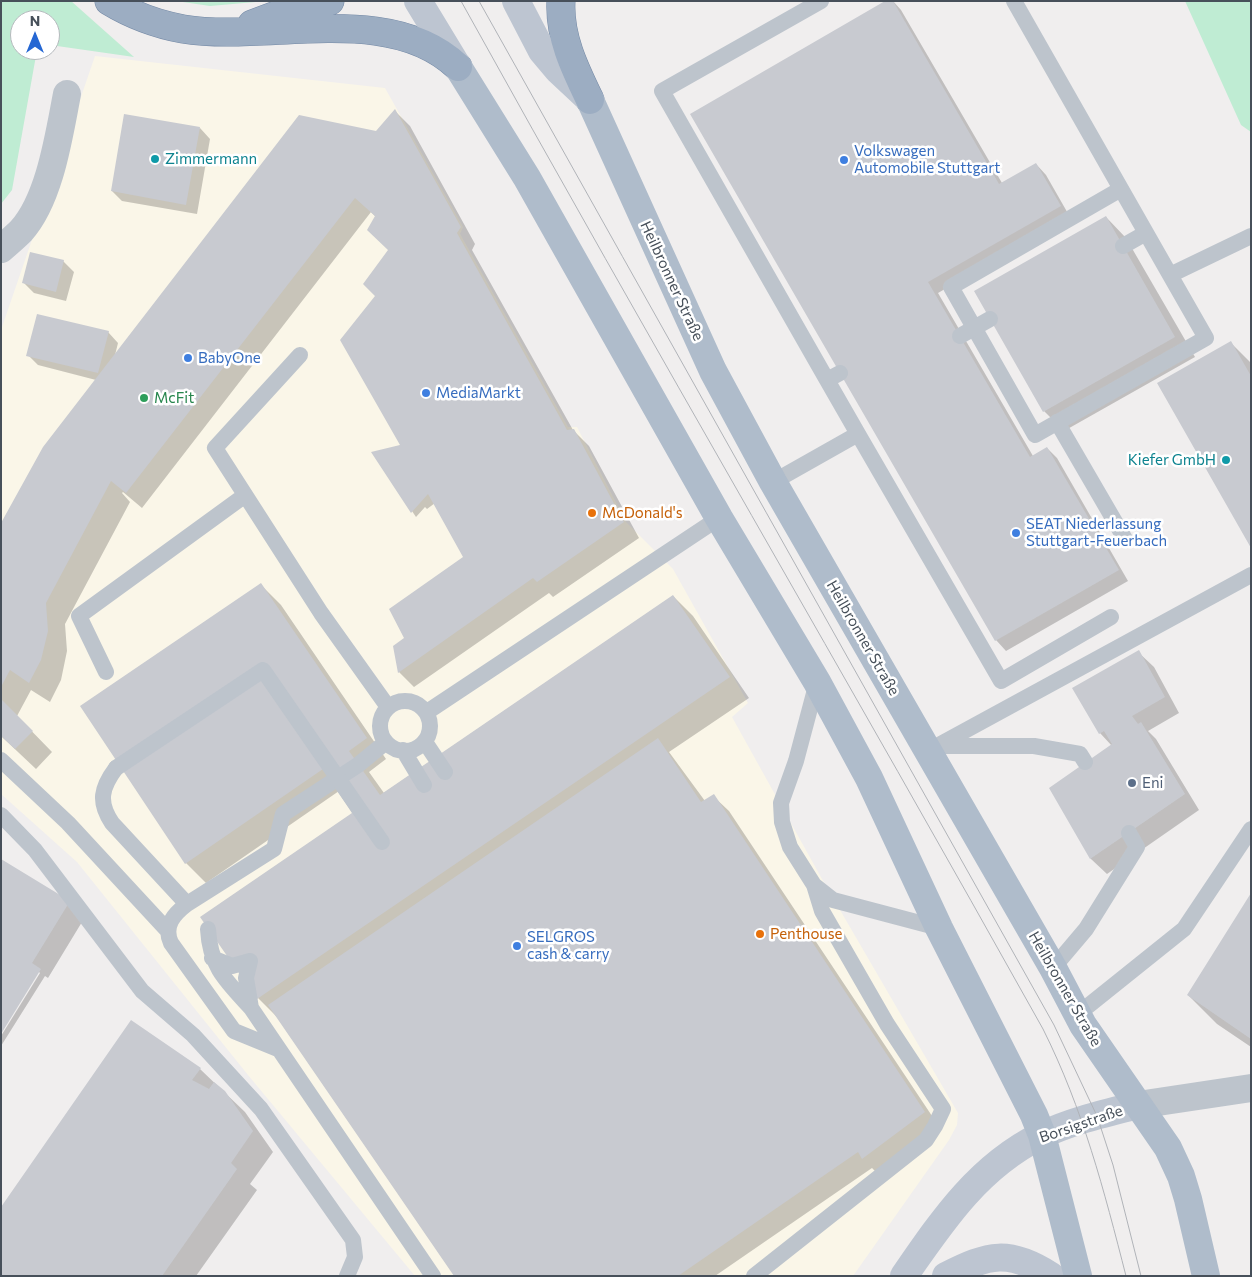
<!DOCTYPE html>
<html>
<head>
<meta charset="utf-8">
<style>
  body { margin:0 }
  #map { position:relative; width:1252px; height:1277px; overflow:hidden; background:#f0eeee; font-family:Commissioner,sans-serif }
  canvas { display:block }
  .frame { position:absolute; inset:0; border:2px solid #47505a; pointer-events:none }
  .north { position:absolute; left:10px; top:10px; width:50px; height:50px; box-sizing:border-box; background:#fff; border:1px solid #b5b9bd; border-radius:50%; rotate:0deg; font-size:14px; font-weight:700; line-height:20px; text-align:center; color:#47505a }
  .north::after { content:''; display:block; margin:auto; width:18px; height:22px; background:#2567d3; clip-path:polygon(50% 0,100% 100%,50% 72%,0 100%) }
</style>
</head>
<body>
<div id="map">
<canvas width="1252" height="1277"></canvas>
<div class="frame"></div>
<div class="north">N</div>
</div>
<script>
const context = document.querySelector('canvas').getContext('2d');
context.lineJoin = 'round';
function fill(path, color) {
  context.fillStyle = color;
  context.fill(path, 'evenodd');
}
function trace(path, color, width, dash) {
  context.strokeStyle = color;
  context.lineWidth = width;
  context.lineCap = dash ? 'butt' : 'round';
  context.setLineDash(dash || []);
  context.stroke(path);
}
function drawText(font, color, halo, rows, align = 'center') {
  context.font = font + ' Commissioner,sans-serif';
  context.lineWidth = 5;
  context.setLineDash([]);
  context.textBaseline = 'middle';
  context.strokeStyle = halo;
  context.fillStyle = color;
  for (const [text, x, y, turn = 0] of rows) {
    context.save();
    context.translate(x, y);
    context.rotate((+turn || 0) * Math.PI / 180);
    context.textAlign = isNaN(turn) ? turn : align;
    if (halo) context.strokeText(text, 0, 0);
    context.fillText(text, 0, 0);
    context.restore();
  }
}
const commercial = new Path2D(`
  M 95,56 L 385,88 L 463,227 L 460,234 L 568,427 L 577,427 L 626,522 L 673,569 L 748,703 L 732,717 L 822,879 L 958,1113 L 957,1125 L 949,1140 L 853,1276 L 415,1276 L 248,1075 L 77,862 L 1,794 L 1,330 Z`);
const green = new Path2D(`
  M 1,1 L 71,1 L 134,57 L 50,45 L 50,20 L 20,20 L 20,50 L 37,50 L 12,190 L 1,204 Z
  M 176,1 L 267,1 L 210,6 Z
  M 1185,1 L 1251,1 L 1251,132 L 1241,125 Z`);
const shadow = new Path2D(`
  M 888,1 L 893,1 L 901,10 L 1002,183 L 1036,164 L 1046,175 L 1070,217 L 938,293 L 1033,456 L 1047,448 L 1057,458 L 1128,581 L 1006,651 L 996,640 L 692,114 Z
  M 395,111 L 410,126 L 475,244 L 472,250 L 573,430 L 589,446 L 639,538 L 553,597 L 549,593 L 414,687 L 399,672 L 395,646 L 405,638 L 465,557 L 435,503 L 427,509 L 425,507 L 416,517 L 373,453 L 402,445 L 377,296 L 390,250 L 376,217 L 371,212 L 142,508 L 123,492 L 122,493 L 130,502 L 65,624 L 67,651 L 61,680 L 50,702 L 31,690 L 17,716 L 52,752 L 36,769 L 1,736 L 1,525 L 96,380 L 38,365 L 28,355 L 108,332 L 118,343 L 115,355 L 376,133 Z
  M 200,128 L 210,139 L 197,214 L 122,201 L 112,191 Z
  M 1106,217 L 1126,238 L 1195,357 L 1064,431 L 1044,411 Z
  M 63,261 L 74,272 L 66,301 L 34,293 L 24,283 Z
  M 1230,342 L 1251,363 L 1251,545 Z
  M 261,585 L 281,605 L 386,759 L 369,772 L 384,793 L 673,596 L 693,616 L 749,698 L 669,752 L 705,801 L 713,796 L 729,811 L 940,1128 L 878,1174 L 872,1168 L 715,1276 L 456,1276 L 278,1018 L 258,998 L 354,813 L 339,791 L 206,883 L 186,863 Z
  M 1138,652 L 1154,667 L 1179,713 L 1148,731 L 1156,739 L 1199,810 L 1107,874 L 1091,859 L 1051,788 L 1112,746 L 1100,733 Z
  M 1,860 L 85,917 L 48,978 L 45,976 L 1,1046 L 1,1036 L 40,973 L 38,971 L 1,1032 Z
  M 1251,896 L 1251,1047 L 1217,1024 L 1188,995 Z
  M 132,1022 L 200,1069 L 245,1112 L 273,1152 L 250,1184 L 257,1190 L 196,1276 L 1,1276 Z`);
const building = new Path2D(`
  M 885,1 L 893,1 L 999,184 L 1036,163 L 1061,206 L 928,282 L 1030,457 L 1047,447 L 1119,570 L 995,641 L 690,114 Z
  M 395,109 L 461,227 L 457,233 L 567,430 L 574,429 L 624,522 L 537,582 L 533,578 L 398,673 L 393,646 L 404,638 L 389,609 L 463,557 L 428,494 L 411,513 L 371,452 L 400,445 L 340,340 L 375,296 L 363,284 L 388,250 L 367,230 L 375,216 L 355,198 L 126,493 L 111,481 L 46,603 L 48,631 L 41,660 L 29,683 L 10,670 L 1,687 L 1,523 L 43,447 L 299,115 L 376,131 Z
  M 124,114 L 200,127 L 186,205 L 111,191 Z
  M 1106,216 L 1175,337 L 1043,412 L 974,291 Z
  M 30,252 L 64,260 L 56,292 L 22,283 Z
  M 37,314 L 109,331 L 98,373 L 26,356 Z
  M 1231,341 L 1251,376 L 1251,548 L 1157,383 Z
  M 261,583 L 367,738 L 349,751 L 380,795 L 673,595 L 730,677 L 257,999 L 200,917 L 352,813 L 323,769 L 185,864 L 80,706 Z
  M 1139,650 L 1165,697 L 1132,716 L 1138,724 L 1141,722 L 1185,794 L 1090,859 L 1049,788 L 1112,744 L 1104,731 L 1099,734 L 1072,688 Z
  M 1,699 L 33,731 L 15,749 L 1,736 Z
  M 658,738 L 701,802 L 714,794 L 925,1112 L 862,1159 L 858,1152 L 678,1276 L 454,1276 L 268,1005 Z
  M 1,859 L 70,901 L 32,963 L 41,969 L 1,1034 Z
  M 1251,893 L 1251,1039 L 1187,995 Z
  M 131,1020 L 201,1068 L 192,1080 L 209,1089 L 214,1082 L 225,1091 L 253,1131 L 231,1163 L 237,1169 L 162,1276 L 1,1276 L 1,1207 Z`);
const service = new Path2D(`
  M 821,1 L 662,91 L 827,380
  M 1014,1 L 1170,275 L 1251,236
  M 1121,189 L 951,287 L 1035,435 L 1206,338 L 1170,275
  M 1123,246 L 1146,233
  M 300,355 L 215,448 L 321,613 L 388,707
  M 1057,422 L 1125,539
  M 858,434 L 1001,681 L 1111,617
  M 773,482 L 858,434 L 827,380 L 840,373
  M 106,672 L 79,616 L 244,496
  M 817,682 L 796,761 L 781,803 L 782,822 L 790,847 L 814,885 L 833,900 L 939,928
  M380 726a25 25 0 1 1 50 0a25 25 0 1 1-50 0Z
  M 427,712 L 719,518
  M 425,742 L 445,772
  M 937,746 L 1251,575
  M 940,746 L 1034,746 L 1080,754 L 1085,762
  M 403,750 L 424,785
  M 1,760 L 68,823 L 168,931
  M 116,768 C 101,788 98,802 112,823 L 187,904
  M 1,815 L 35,850 L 142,991 L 193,1035 L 261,1109 L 353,1240 L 355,1257 L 347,1276
  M 208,929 C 210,967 226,981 251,1008 L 433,1276
  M 212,958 L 232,966 L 250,961
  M 250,961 L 246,978 L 251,1008
  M 1053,968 L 1086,929 L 1137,847 L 1129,833
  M 1078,1014 L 1184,929 L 1251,829
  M 278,1049 L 234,1031 L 171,943 C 163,926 174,914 187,904 L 274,849 L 283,814 L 358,765 L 386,742
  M 754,1276 L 926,1140 L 935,1126 L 943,1109 L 887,1024 L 822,911 L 814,885`);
const minor = new Path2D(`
  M 1,249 C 8,243 15,237 21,231 C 50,199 59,135 67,94
  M 1138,1105 L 1251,1088`);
const secondary = new Path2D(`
  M 418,1 L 458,67
  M 516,1 L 542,51 L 558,70 L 589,99
  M 904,1276 C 942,1221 978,1167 1040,1136 C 1071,1121 1106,1113 1138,1105
  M 946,1276 C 989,1254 1009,1249 1051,1276`);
const primary = new Path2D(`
  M 458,67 L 527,178 L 719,518 L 817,682 L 869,778 L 939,928 L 1034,1115 L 1042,1135 L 1078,1276
  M 590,100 L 713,371 L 773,482 L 1053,968 L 1083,1025 L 1168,1148 L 1181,1176 L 1188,1199 L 1206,1276`);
const trunk = new Path2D(`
  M 109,1 C 132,15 156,24 183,29 C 268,43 389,1 458,67
  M 561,1 C 559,37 575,69 590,100
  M 252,24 L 295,8 L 330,1`);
const tram = new Path2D(`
  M 461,1 C 652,346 851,685 1043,1029 C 1083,1109 1104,1190 1126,1276
  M 479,1 L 1054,1025 L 1097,1116 L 1113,1165 L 1141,1276`);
const serviceBridge = new Path2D(`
  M 960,336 L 990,319
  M 116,768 L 263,670 L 382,842`);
const markers = [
  [155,159,5,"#0f9aa8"],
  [844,160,5,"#3f7fe0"],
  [188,358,5,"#3f7fe0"],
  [426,393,5,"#3f7fe0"],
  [144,398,5,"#2e9e5b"],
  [1226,460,5,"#0f9aa8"],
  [592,513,5,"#e8710a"],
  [1016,533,5,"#3f7fe0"],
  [1132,783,5,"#5c6f8a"],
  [760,934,5,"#e8710a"],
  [517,946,5,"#3f7fe0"]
];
const shopNames = [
  ["Volkswagen",854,151],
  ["Automobile Stuttgart",854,168],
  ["BabyOne",198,358],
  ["MediaMarkt",436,393],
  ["SEAT Niederlassung",1026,524],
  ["Stuttgart-Feuerbach",1026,541],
  ["SELGROS",527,937],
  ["cash & carry",527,954]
];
const cultureNames = [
  ["Zimmermann",165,159],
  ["Kiefer GmbH",1216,460,"right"]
];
const streetNames = [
  ["Heilbronner Straße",672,281,65],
  ["Heilbronner Straße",863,638,60],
  ["Heilbronner Straße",1065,989,60],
  ["Borsigstraße",1081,1124,-19]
];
const leisureNames = [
  ["McFit",154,398]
];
const foodNames = [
  ["McDonald's",602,513],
  ["Penthouse",770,934]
];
const serviceNames = [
  ["Eni",1142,783]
];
fill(commercial, '#faf6e8');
fill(green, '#bfecd3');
fill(shadow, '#0003');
fill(building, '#c8cad0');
trace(trunk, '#7489a5', 29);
trace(service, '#bdc4cc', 16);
trace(minor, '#bdc4cc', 28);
trace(secondary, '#bdc5d1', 28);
trace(primary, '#afbccb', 28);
trace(trunk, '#9cadc2', 28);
trace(tram, '#b0b3b8', 1);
trace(serviceBridge, '#bdc4cc', 16);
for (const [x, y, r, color] of markers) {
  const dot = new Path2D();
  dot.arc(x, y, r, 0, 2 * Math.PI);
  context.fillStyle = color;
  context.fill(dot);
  trace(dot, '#fff', 2);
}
drawText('15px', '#366cbe', '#fff', shopNames, 'left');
drawText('15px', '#0d838f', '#fff', cultureNames, 'left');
drawText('15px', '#47505a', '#fff', streetNames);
drawText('15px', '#27864d', '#fff', leisureNames, 'left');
drawText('15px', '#c56008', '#fff', foodNames, 'left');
drawText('15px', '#4e5e75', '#fff', serviceNames, 'left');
</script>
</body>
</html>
